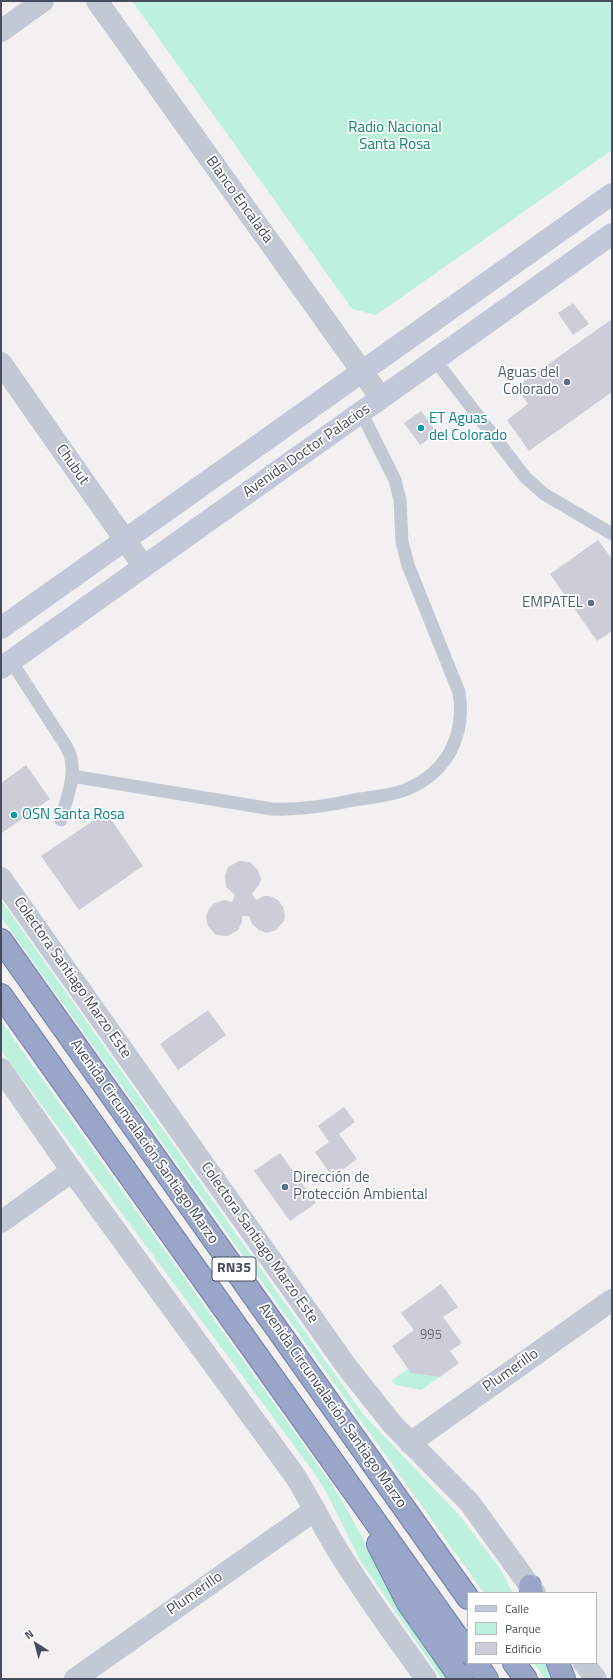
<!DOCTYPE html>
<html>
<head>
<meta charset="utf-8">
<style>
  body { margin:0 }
  #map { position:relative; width:613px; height:1680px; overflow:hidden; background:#f2f0f0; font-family:"Titillium Web",sans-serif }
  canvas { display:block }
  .frame { position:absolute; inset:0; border:2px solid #474d5e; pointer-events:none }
  .legend { position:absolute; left:467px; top:1592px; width:130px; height:72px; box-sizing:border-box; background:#fff; border:1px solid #b5b8bf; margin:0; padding:5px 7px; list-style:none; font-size:12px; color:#474d5e }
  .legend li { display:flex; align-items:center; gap:8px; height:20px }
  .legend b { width:20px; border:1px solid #b5b8bf }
  .north { position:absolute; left:16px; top:1624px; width:40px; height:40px; -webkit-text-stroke:3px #fff; paint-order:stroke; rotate:324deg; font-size:11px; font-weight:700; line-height:16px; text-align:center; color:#474d5e }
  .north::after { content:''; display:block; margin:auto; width:14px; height:18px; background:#474d5e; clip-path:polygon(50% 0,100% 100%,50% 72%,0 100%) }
</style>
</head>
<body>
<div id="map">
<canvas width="613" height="1680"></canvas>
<div class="frame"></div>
<ul class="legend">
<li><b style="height:5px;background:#c2c7d9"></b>Calle</li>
<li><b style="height:11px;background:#bdf1de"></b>Parque</li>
<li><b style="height:11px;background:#cccdd6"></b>Edificio</li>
</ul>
<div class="north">N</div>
</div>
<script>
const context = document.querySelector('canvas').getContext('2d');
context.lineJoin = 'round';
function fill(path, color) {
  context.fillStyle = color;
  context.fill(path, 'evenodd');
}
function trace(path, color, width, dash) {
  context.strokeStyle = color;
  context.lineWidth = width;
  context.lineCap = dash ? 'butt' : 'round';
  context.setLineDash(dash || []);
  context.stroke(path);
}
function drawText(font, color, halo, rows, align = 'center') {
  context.font = font + ' "Titillium Web",sans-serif';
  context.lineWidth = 3.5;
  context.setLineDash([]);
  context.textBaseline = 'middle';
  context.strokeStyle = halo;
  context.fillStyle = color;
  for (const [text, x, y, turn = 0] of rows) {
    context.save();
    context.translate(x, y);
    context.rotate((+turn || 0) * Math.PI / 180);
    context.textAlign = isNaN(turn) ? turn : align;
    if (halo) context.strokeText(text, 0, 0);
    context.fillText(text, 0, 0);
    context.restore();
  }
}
const green = new Path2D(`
  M 132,1 L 612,1 L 612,150 L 376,315 L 352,309 Z
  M 1,900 L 363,1414 L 459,1515 L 499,1567 L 513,1593 L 484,1593 L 1,917 Z
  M 1,1021 L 333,1486 L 349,1513 L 388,1585 L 451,1679 L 442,1679 L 361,1562 L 325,1490 L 315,1474 L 6,1057 L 1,1049 Z
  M 408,1369 L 440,1377 L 421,1390 L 396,1385 L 392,1380 Z
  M 534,1663 L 546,1663 L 554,1679 L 545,1679 Z`);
const building = new Path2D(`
  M 573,303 L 589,324 L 573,335 L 558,313 Z
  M 612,319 L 612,392 L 529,451 L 507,420 L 528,404 L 516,387 Z
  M 421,411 L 437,433 L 420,445 L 404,423 Z
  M 598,540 L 612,559 L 612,631 L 597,641 L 550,574 Z
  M 26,765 L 50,799 L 2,833 L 1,831 L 1,783 Z
  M 106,812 L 143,866 L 79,910 L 41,856 Z
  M 239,861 L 250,862 L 258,870 L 261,879 L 259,885 L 252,894 L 256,900 L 264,896 L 270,896 L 278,900 L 283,907 L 285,915 L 284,921 L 276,930 L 267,933 L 259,930 L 252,924 L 249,916 L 242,916 L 242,922 L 238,930 L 228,936 L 216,935 L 208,926 L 206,917 L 209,909 L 213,904 L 224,900 L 232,902 L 235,895 L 226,887 L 225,875 L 228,867 Z
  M 208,1010 L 226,1035 L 178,1070 L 160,1044 Z
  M 344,1107 L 355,1122 L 339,1134 L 357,1159 L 333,1177 L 315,1152 L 329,1142 L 318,1126 Z
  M 280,1153 L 316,1203 L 290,1221 L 254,1171 Z
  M 441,1284 L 458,1307 L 443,1317 L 462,1343 L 450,1351 L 459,1363 L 440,1377 L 411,1373 L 392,1346 L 414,1330 L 401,1313 Z`);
const service = new Path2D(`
  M 435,360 L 525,477 L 544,494 L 612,534
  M 11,661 L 66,746 C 80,769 67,796 61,820
  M 72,776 L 272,809 C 300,810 327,806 354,800 C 371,797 390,796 405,790 C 447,773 466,736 459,692 L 408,565 L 402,542 L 400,500 L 395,480 L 361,412`);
const minor = new Path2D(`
  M 1,31 L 43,1
  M 1,363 L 144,567
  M 1,1222 L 72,1171
  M 410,1443 L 612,1300
  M 75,1679 L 315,1510`);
const tertiary = new Path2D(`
  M 97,1 L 381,398
  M 1,878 L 347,1367 L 393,1425 L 469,1502 L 535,1593
  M 1,1069 L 72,1171 L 293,1473 C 309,1497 321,1524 337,1549 C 364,1594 396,1636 426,1679
  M 584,1663 L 596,1679`);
const secondary = new Path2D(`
  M 1,628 L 612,194
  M 1,668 L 612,234`);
const trunk = new Path2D(`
  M 1,940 L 468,1598
  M 1,995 L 468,1652
  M 378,1544 L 408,1603 L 461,1679
  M 530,1586 L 532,1593
  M 476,1663 L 487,1679
  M 514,1663 L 526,1679
  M 558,1663 L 564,1679`);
const markers = [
  [567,382,4,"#5c6f8a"],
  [421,428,4,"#0f9aa8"],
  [591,603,4,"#5c6f8a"],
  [14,815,4,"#0f9aa8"],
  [285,1187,4,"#5c6f8a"]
];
const numberNames = [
  ["995",431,1336]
];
const shields = [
  [234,1269,44]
];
const shieldNames = [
  ["RN35",234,1269]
];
const parkNames = [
  ["Radio Nacional",395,128],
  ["Santa Rosa",395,145]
];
const streetNames = [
  ["Blanco Encalada",239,200,54],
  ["Avenida Doctor Palacios",307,451,-35],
  ["Chubut",72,465,55],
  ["Colectora Santiago Marzo Este",72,978,55],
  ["Avenida Circunvalación Santiago Marzo",144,1142,55],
  ["Colectora Santiago Marzo Este",259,1243,55],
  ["Plumerillo",511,1371,-35],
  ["Avenida Circunvalación Santiago Marzo",332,1406,55],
  ["Plumerillo",195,1594,-35]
];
const serviceNames = [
  ["Aguas del",559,373],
  ["Colorado",559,390],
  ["EMPATEL",583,603],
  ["Dirección de",293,1178,"left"],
  ["Protección Ambiental",293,1195,"left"]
];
const cultureNames = [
  ["ET Aguas",429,419],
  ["del Colorado",429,436],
  ["OSN Santa Rosa",22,815]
];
fill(green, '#bdf1de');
fill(building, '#cccdd6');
trace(trunk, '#717fac', 24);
trace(service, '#c3c8d5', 13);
trace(minor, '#c3c8d5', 22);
trace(tertiary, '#c3c8d5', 22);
trace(secondary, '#c2c7d9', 22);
trace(trunk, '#9aa6c8', 22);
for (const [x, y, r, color] of markers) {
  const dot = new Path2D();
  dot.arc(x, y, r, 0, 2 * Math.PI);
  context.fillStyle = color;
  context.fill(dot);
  trace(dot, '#fff', 1.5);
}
drawText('13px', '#686d7c', null, numberNames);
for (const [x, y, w] of shields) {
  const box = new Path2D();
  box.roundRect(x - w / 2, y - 12, w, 24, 3);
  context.fillStyle = '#fff';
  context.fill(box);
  trace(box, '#474d5e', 1);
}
drawText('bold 14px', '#474d5e', null, shieldNames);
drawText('15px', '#138467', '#fff', parkNames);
drawText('15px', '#474d5e', '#fff', streetNames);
drawText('15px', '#4e5e75', '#fff', serviceNames, 'right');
drawText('15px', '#0d838f', '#fff', cultureNames, 'left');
</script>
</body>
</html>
